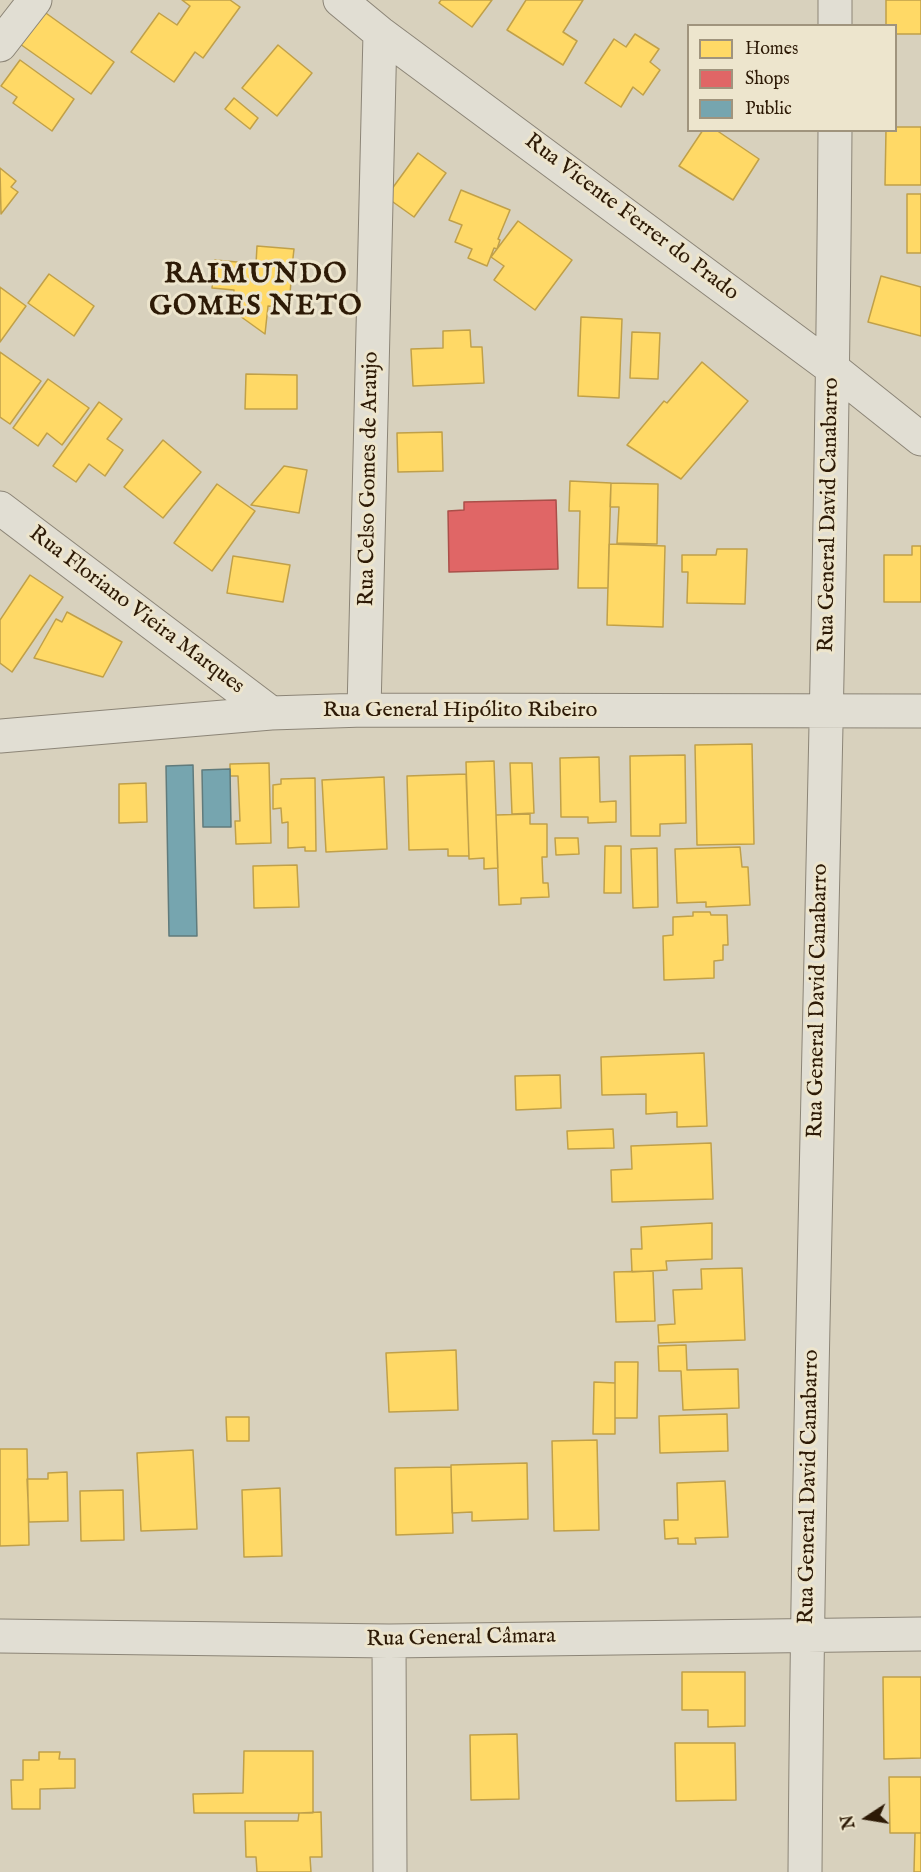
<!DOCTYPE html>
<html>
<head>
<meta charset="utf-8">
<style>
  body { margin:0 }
  #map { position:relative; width:921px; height:1872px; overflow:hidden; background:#d8d1bd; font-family:"IM FELL English",serif }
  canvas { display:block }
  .legend { position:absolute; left:687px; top:24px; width:210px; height:108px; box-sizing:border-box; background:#ede5cd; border:2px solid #a0947d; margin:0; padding:8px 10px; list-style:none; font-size:18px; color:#2d1a06 }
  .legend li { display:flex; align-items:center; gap:12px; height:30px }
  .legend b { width:30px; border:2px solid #a0947d }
  .north { position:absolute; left:837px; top:1788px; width:60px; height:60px; -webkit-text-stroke:4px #ede5cd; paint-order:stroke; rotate:258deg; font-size:16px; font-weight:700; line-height:24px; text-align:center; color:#2d1a06 }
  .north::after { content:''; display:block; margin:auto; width:21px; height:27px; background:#2d1a06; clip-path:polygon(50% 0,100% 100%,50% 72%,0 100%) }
</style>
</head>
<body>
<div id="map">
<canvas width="921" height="1872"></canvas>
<ul class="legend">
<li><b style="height:16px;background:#ffd966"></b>Homes</li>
<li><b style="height:16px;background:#e06666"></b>Shops</li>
<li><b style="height:16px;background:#76a5af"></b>Public</li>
</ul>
<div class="north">N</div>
</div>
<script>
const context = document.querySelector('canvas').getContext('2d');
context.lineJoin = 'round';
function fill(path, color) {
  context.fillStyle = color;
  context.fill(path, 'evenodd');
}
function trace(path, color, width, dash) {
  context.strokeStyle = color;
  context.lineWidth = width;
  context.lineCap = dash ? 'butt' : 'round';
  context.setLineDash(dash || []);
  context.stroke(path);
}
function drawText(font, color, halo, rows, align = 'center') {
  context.font = font + ' "IM FELL English",serif';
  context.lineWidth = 6;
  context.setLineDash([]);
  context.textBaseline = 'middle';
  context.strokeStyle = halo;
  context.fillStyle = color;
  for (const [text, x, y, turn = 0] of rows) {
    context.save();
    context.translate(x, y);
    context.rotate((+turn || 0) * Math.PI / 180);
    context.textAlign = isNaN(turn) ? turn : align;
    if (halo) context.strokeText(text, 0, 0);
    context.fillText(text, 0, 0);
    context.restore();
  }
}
const homes = new Path2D(`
  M 182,0 L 230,0 L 240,7 L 203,58 L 195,52 L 174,82 L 131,52 L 159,13 L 177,25 L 190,6 Z
  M 441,0 L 492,0 L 472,27 L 439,3 Z
  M 526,0 L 583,0 L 563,32 L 577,41 L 563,65 L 507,30 Z
  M 886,0 L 921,0 L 921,34 L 896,34 L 896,26 L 886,26 Z
  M 43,11 L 114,62 L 91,94 L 20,44 Z
  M 635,34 L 659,49 L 650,62 L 660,70 L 643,95 L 633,87 L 621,107 L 585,83 L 614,39 L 626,47 Z
  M 278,45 L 312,73 L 277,116 L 242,88 Z
  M 20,60 L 74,99 L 52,131 L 13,103 L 17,97 L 1,86 Z
  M 234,98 L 258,118 L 250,129 L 225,109 Z
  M 896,127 L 921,127 L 921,185 L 885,185 L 886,130 L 896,130 Z
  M 703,130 L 716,130 L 759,159 L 733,200 L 679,166 Z
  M 418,153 L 446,173 L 414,217 L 386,197 Z
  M 0,168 L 16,181 L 11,187 L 18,192 L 1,214 Z
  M 461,190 L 510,210 L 498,239 L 500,240 L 497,249 L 494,248 L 487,266 L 468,258 L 472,249 L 455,242 L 462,225 L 449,220 Z
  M 907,194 L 921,194 L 921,253 L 907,253 Z
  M 518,221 L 572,260 L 535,310 L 494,280 L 504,266 L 491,257 Z
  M 257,246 L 294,249 L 292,267 L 256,264 Z
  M 215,260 L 292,267 L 289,308 L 268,306 L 265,334 L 233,311 L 234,290 L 212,288 Z
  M 49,274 L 94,306 L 74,336 L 28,303 Z
  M 881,276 L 921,287 L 921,336 L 868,322 Z
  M 0,287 L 26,306 L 0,342 Z
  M 581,317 L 622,319 L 619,398 L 578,396 Z
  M 470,330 L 471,347 L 482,347 L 484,383 L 413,386 L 411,349 L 443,348 L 443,331 Z
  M 632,332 L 660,333 L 658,379 L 630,378 Z
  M 0,352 L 41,381 L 10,424 L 0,417 Z
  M 702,362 L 748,401 L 681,479 L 627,445 L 664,401 L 667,403 Z
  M 246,374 L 297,375 L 297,409 L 245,409 Z
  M 48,379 L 89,408 L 62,445 L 47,433 L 38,446 L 13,428 Z
  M 99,402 L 122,419 L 107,439 L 123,450 L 105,476 L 89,464 L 76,482 L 53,466 Z
  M 442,432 L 443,471 L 398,472 L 397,433 Z
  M 163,440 L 201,472 L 163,518 L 124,487 Z
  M 284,466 L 307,470 L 299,513 L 251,505 Z
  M 570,481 L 611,483 L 608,588 L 578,588 L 580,511 L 569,511 Z
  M 611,483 L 658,484 L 657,544 L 617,543 L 619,507 L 610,507 Z
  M 217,484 L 255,511 L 212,571 L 174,543 Z
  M 609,544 L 665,546 L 663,627 L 607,625 Z
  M 912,546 L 921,546 L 921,602 L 884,602 L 884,555 L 912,555 Z
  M 717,549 L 747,549 L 745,604 L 687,603 L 688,572 L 682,572 L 682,555 L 716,555 Z
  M 233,556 L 290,565 L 283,602 L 227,593 Z
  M 30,575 L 63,597 L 12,672 L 0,663 L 0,620 Z
  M 67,612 L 122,642 L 103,677 L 34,658 L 56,619 L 62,622 Z
  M 752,744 L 754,844 L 697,845 L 695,745 Z
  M 685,755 L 686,823 L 660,824 L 660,836 L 631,836 L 630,756 Z
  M 599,757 L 600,802 L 616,801 L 616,822 L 588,823 L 588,817 L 561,817 L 560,758 Z
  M 494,761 L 498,868 L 484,869 L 484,858 L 469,859 L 466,762 Z
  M 269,763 L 271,843 L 236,844 L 235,821 L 240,821 L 238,776 L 230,776 L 230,764 Z
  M 510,763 L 532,763 L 534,813 L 512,814 Z
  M 466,774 L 469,856 L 448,856 L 448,849 L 409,850 L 407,776 Z
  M 384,777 L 387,849 L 326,852 L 322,780 Z
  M 315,778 L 316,851 L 305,851 L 305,847 L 288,848 L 288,822 L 282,823 L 281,808 L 273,809 L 273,785 L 281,784 L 281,779 Z
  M 146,783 L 147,822 L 119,823 L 119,784 Z
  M 530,814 L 530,824 L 547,824 L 547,857 L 542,857 L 543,883 L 548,883 L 549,897 L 521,898 L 521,904 L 499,905 L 496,815 Z
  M 555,838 L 578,838 L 579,854 L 556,855 Z
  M 605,846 L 621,846 L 621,893 L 604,893 Z
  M 740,847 L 742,867 L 748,867 L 750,905 L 706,907 L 706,902 L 677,903 L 675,849 Z
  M 657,848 L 658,907 L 633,908 L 631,849 Z
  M 297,865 L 299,907 L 254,908 L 253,866 Z
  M 693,912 L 710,912 L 711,915 L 727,915 L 728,945 L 723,945 L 723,960 L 714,961 L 714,978 L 664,980 L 663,936 L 673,935 L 673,917 L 693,916 Z
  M 704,1053 L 707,1126 L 677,1127 L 677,1112 L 646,1114 L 646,1094 L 602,1095 L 601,1057 Z
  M 560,1075 L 561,1108 L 516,1110 L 515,1076 Z
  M 613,1129 L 614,1148 L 568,1149 L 567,1131 Z
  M 711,1143 L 713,1199 L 612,1202 L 611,1170 L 632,1169 L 631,1146 Z
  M 712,1223 L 712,1259 L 666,1261 L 667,1270 L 632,1272 L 631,1249 L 642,1249 L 641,1227 Z
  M 742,1268 L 745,1340 L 659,1343 L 658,1325 L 675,1324 L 673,1290 L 702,1289 L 701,1269 Z
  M 653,1271 L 655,1321 L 616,1322 L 614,1272 Z
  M 686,1345 L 687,1370 L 738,1369 L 739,1408 L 683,1410 L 681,1371 L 659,1371 L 658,1346 Z
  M 456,1350 L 458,1410 L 389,1412 L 386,1353 Z
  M 615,1362 L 638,1362 L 637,1418 L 615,1418 Z
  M 594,1382 L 615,1383 L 615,1434 L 593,1434 Z
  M 727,1414 L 728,1451 L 660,1453 L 659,1416 Z
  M 226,1417 L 249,1417 L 249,1441 L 227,1441 Z
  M 597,1440 L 599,1530 L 554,1531 L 552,1441 Z
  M 0,1449 L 27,1449 L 29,1545 L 0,1546 Z
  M 193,1450 L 197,1529 L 141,1531 L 137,1453 Z
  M 527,1463 L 528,1519 L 472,1521 L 472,1512 L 452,1513 L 451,1465 Z
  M 451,1467 L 453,1533 L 396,1535 L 395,1468 Z
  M 67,1472 L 68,1521 L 29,1522 L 27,1479 L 48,1479 L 48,1473 Z
  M 725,1481 L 728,1537 L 695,1538 L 696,1544 L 678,1544 L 678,1538 L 665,1539 L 664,1520 L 678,1520 L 677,1483 Z
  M 280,1488 L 282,1556 L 244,1557 L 242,1490 Z
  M 123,1490 L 124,1540 L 81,1541 L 80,1491 Z
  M 682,1672 L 745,1672 L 745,1726 L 708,1727 L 708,1710 L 682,1710 Z
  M 883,1677 L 921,1677 L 921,1758 L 884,1759 Z
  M 517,1734 L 519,1799 L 471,1800 L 470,1735 Z
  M 675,1743 L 735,1743 L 736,1800 L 676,1801 Z
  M 244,1751 L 313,1751 L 313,1813 L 194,1813 L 193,1794 L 243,1793 Z
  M 39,1752 L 60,1752 L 59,1759 L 75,1759 L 75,1788 L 40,1789 L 40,1809 L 12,1809 L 11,1780 L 23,1780 L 23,1760 L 39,1760 Z
  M 889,1777 L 921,1777 L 921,1833 L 890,1833 Z
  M 321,1812 L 322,1857 L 310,1857 L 311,1872 L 257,1872 L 256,1857 L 246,1857 L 245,1821 L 298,1821 L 299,1813 Z
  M 915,1833 L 921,1833 L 921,1872 L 914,1872 Z`);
const shops = new Path2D(`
  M 556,500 L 558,569 L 449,572 L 448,511 L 464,510 L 464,502 Z`);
const public = new Path2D(`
  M 193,765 L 197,936 L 169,936 L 166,766 Z
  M 230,769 L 231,827 L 203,827 L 202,770 Z`);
const minor = new Path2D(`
  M 340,0 L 380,33 L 833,369 L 921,439
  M 835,26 L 835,0
  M 0,45 L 35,0
  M 0,508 L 271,713
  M 364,710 L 380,33
  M 0,736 L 271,713 L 364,710 L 921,711
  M 0,1636 L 389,1641 L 921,1634
  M 389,1641 L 390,1872
  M 805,1872 C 809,1291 831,711 835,130`);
const streetNames = [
  ["Rua Vicente Ferrer do Prado",631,218,37],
  ["Rua Celso Gomes de Araujo",370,479,-89],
  ["Rua General David Canabarro",830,515,-89],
  ["Rua Floriano Vieira Marques",136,611,37],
  ["Rua General Hipólito Ribeiro",460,711],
  ["Rua General David Canabarro",819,1001,-89],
  ["Rua General David Canabarro",810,1487,-89],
  ["Rua General Câmara",461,1639,-1]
];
const districtNames = [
  ["RAIMUNDO",256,276],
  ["GOMES NETO",256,308]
];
fill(homes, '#ffd966');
trace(homes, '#c0a049', 1.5);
fill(shops, '#e06666');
trace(shops, '#aa4f49', 1.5);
fill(public, '#76a5af');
trace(public, '#607b7c', 1.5);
trace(minor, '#8c8577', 35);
trace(minor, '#e1ded3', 33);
drawText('22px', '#2d1a06', '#ede5cd', streetNames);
context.letterSpacing = '1.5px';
drawText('bold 28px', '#2d1a06', '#ede5cd', districtNames);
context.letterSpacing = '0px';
</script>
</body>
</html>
